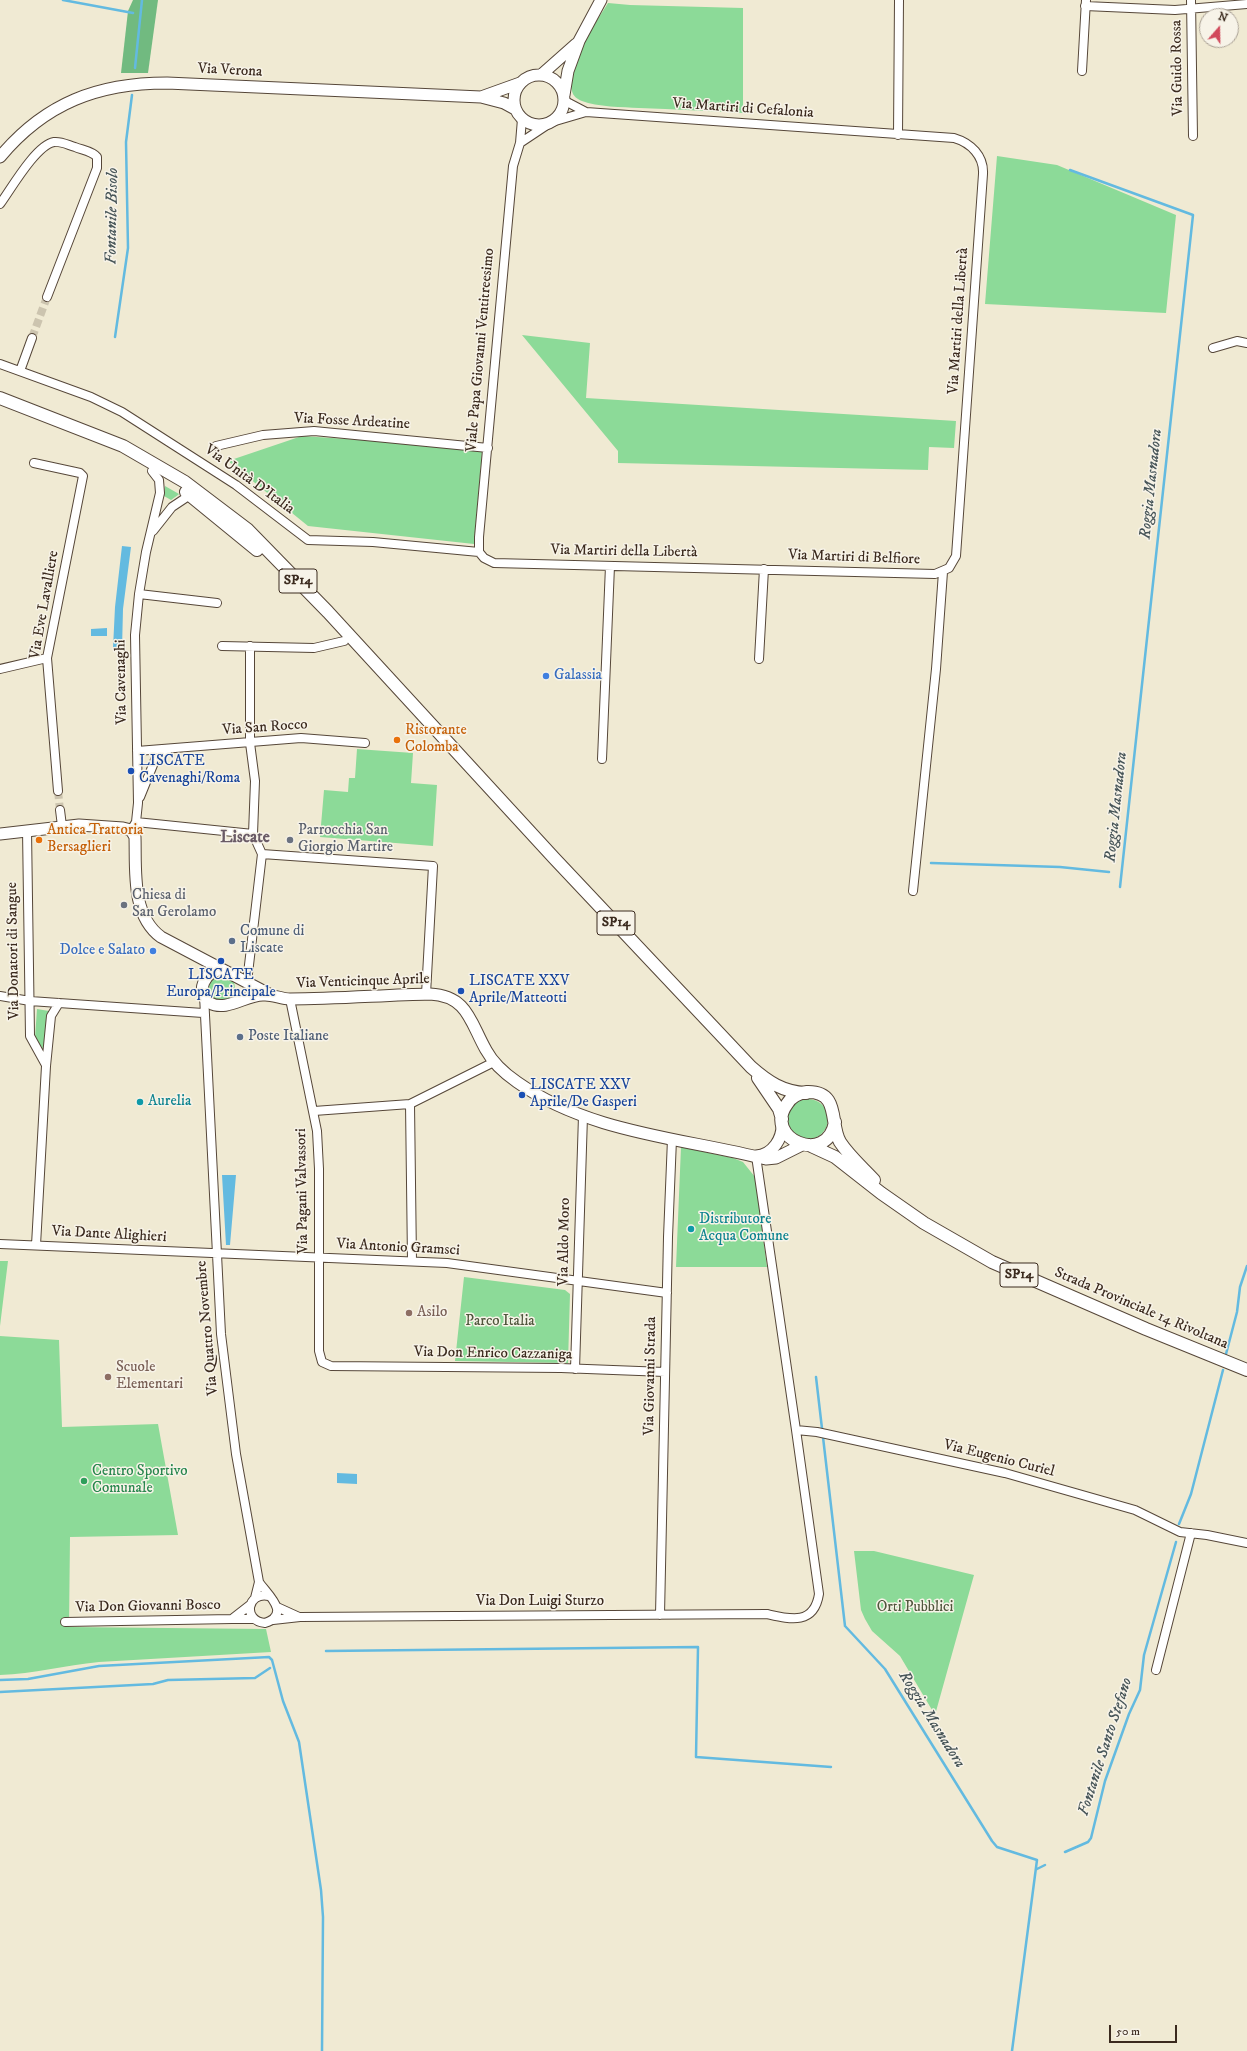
<!DOCTYPE html>
<html>
<head>
<meta charset="utf-8">
<style>
  body { margin:0 }
  #map { position:relative; width:1247px; height:2051px; overflow:hidden; background:#f0ead3; font-family:"IM FELL DW Pica",serif }
  canvas { display:block }
  .north { position:absolute; left:1199px; top:8px; width:40px; height:40px; box-sizing:border-box; background:#f7f3e8; border:1px solid #aca397; border-radius:50%; rotate:20deg; font-size:11px; font-weight:700; line-height:16px; text-align:center; color:#3b2a1e }
  .north::after { content:''; display:block; margin:auto; width:14px; height:18px; background:#d1495b; clip-path:polygon(50% 0,100% 100%,50% 72%,0 100%) }
  .scale { position:absolute; left:1109px; top:2025px; width:68px; height:18px; box-sizing:border-box; border:2px solid #3b2a1e; border-top:0; padding-left:5px; font-size:12px; line-height:14px; white-space:nowrap; color:#3b2a1e; -webkit-text-stroke:3px #f7f3e8; paint-order:stroke }
</style>
</head>
<body>
<div id="map">
<canvas width="1247" height="2051"></canvas>
<div class="north">N</div>
<div class="scale">50 m</div>
</div>
<script>
const context = document.querySelector('canvas').getContext('2d');
context.lineJoin = 'round';
function fill(path, color) {
  context.fillStyle = color;
  context.fill(path, 'evenodd');
}
function trace(path, color, width, dash) {
  context.strokeStyle = color;
  context.lineWidth = width;
  context.lineCap = dash ? 'butt' : 'round';
  context.setLineDash(dash || []);
  context.stroke(path);
}
function drawText(font, color, halo, rows, align = 'center') {
  context.font = font + ' "IM FELL DW Pica",serif';
  context.lineWidth = 3;
  context.setLineDash([]);
  context.textBaseline = 'middle';
  context.strokeStyle = halo;
  context.fillStyle = color;
  for (const [text, x, y, turn = 0] of rows) {
    context.save();
    context.translate(x, y);
    context.rotate((+turn || 0) * Math.PI / 180);
    context.textAlign = isNaN(turn) ? turn : align;
    if (halo) context.strokeText(text, 0, 0);
    context.fillText(text, 0, 0);
    context.restore();
  }
}
const green = new Path2D(`
  M 608,3 L 630,5 L 743,8 L 743,113 C 708,111 674,109 639,108 C 623,107 597,107 582,101 C 577,99 573,96 572,91 C 565,65 595,24 608,3 Z
  M 997,156 L 1057,165 L 1176,215 L 1166,313 L 985,304 Z
  M 522,335 L 590,343 L 586,398 L 956,421 L 954,448 L 929,447 L 928,470 L 618,463 L 618,451 Z
  M 302,436 L 391,442 L 482,452 L 474,544 L 308,526 L 228,461 Z
  M 165,486 L 179,494 L 178,495 L 171,500 L 164,496 Z
  M 357,749 L 413,753 L 411,783 L 437,785 L 433,846 L 320,837 L 324,790 L 348,792 L 349,778 L 355,778 Z
  M209 988a13 13 0 1 1 26 0a13 13 0 1 1-26 0Z
  M 37,1009 L 49,1011 L 44,1050 L 35,1038 Z
  M788 1119a20 20 0 1 1 40 0a20 20 0 1 1-40 0Z
  M 681,1147 L 733,1158 L 743,1162 L 755,1177 L 767,1267 L 676,1267 Z
  M 0,1261 L 8,1261 L 0,1326 Z
  M 464,1277 L 565,1290 L 570,1294 L 568,1363 L 455,1361 Z
  M 0,1336 L 59,1340 L 62,1427 L 158,1424 L 178,1535 L 70,1537 L 69,1627 L 266,1629 L 271,1652 L 99,1662 C 65,1665 34,1674 0,1675 Z
  M 854,1551 L 874,1551 L 974,1575 L 935,1715 L 900,1656 L 872,1631 L 865,1619 L 861,1610 Z`);
const forest = new Path2D(`
  M 133,0 L 158,0 L 148,73 L 121,73 L 128,11 Z`);
const water = new Path2D(`
  M 122,546 L 131,547 L 123,609 L 122,649 L 113,648 L 115,607 Z
  M 107,628 L 107,636 L 91,636 L 91,629 Z
  M 222,1175 L 236,1175 L 230,1245 L 226,1245 Z
  M 337,1473 L 357,1474 L 357,1484 L 337,1483 Z`);
const stream = new Path2D(`
  M 63,0 L 133,13
  M 135,68 L 142,0
  M 1070,170 L 1193,215 L 1120,887
  M 115,337 L 128,248 L 126,142 L 132,95
  M 931,863 L 1060,867 L 1109,872
  M 1226,1354 L 1237,1312 L 1240,1287 L 1247,1266
  M 816,1377 L 845,1626 L 885,1669 L 992,1841 L 997,1847 L 1037,1860 L 1012,2051
  M 1179,1524 L 1191,1494 L 1223,1370
  M 326,1651 L 698,1647 L 696,1757 L 831,1767
  M 0,1680 L 28,1679 L 99,1666 L 269,1657 L 272,1660 L 283,1701 L 299,1742 L 321,1890 L 323,1917 L 322,2051
  M 0,1692 L 153,1684 L 168,1680 L 255,1678 L 270,1668
  M 1065,1852 L 1088,1842 L 1091,1838 L 1105,1781 L 1129,1714 L 1140,1690 L 1144,1655 L 1176,1542
  M 1037,1869 L 1045,1865`);
const streetTunnel = new Path2D(`
  M 32,338 L 47,297
  M 58,791 L 60,810`);
const street = new Path2D(`
  M 1191,0 L 1193,136
  M 1085,6 L 1175,10 L 1247,4
  M 1082,71 L 1086,0
  M 522,119 L 520,143 L 513,166 L 479,537 L 479,552 L 484,558 L 494,563 L 935,574 L 949,568 L 956,556 L 983,174 C 984,156 971,143 954,138 L 586,112 L 565,101
  M 552,122 L 586,112
  M 898,135 L 899,0
  M 520,143 L 547,125
  M 0,204 C 11,189 36,145 54,142 C 61,141 68,145 75,147 C 82,150 92,151 97,157 L 97,168 L 47,297
  M 1213,348 L 1237,341 L 1247,343
  M 0,364 L 91,397 L 122,412 L 236,485 L 308,540 L 373,542 L 479,552
  M 20,371 L 32,338
  M 216,446 L 263,435 L 314,431 L 488,448
  M 34,463 L 80,473 L 83,476 L 47,658 L 58,791
  M 153,531 L 172,507 L 190,495
  M 139,594 L 217,603
  M 222,646 L 314,648 L 344,641
  M 250,646 L 250,743 L 255,781 L 253,834 L 262,854
  M 759,659 L 764,569
  M 0,669 L 47,658
  M 137,751 L 301,738 L 365,743
  M 602,759 L 610,566
  M 140,797 L 155,760 L 168,750
  M 60,810 L 62,826
  M 136,822 L 253,834
  M 27,830 L 30,1036 L 46,1065
  M 131,830 L 136,822 L 138,803 L 135,635 L 139,594 L 146,552 L 160,493 L 159,480 L 152,471
  M 262,854 L 433,866 L 426,994
  M 913,891 L 936,669 L 943,572
  M 247,982 L 262,854
  M 204,995 L 221,1334 L 236,1454 L 259,1582
  M 0,996 L 30,1001 L 203,1013
  M 290,999 L 317,1131 L 319,1169 L 319,1351 L 322,1362 L 331,1366 L 561,1368 L 665,1372
  M 410,1104 L 412,1261
  M 314,1111 L 410,1104 L 494,1062
  M 756,1156 L 796,1430 L 817,1432 L 1005,1473 L 1135,1510 L 1180,1532 L 1207,1535 L 1247,1543
  M 0,1244 L 447,1263 L 667,1293
  M 36,1245 L 46,1066 L 51,1016 L 59,1003
  M 575,1369 L 583,1116
  M 255,1598 L 259,1582 C 267,1594 292,1614 265,1623 C 242,1621 247,1591 269,1596
  M 250,1605 L 232,1619 L 254,1619
  M 277,1607 L 299,1617
  M 660,1615 L 668,1237 L 672,1139
  M 273,1620 L 300,1617 L 767,1614 C 789,1619 814,1626 819,1594 L 796,1430
  M 65,1622 L 232,1619
  M 1156,1670 L 1191,1533`);
const secondary = new Path2D(`
  M514 100a25 25 0 1 1 50 0a25 25 0 1 1-50 0Z
  M 541,75 L 576,44
  M 564,95 L 568,71 L 579,41 L 601,0
  M 481,97 L 520,83
  M 0,157 C 45,103 98,83 167,83 L 481,97 L 504,103 L 515,109
  M 0,834 L 79,825 L 123,828 L 131,830 L 135,837 C 136,870 131,915 161,937 L 269,994
  M 223,970 C 205,968 194,994 210,1003 C 226,1012 246,995 263,995 C 272,994 281,999 290,999 C 337,999 384,995 430,994 C 468,996 470,1022 486,1050 C 493,1063 504,1073 517,1082 C 589,1133 683,1138 766,1159 L 776,1158 L 802,1145
  M 756,1156 C 773,1155 783,1138 782,1123`);
const primary = new Path2D(`
  M 0,398 L 123,446 L 185,482 L 247,529 L 328,612 L 554,858 L 751,1067 C 768,1082 783,1092 806,1093
  M 186,492 L 257,550
  M 758,1078 L 779,1109 L 782,1119
  M 835,1122 C 827,1167 762,1138 787,1104 C 791,1097 799,1093 807,1092 C 841,1091 829,1124 840,1142 C 849,1156 863,1168 874,1180
  M 809,1145 L 835,1157 L 881,1193 L 924,1223 L 992,1262 L 1146,1329 L 1247,1370`);
const markers = [
  [546,676,4,"#3f7fe0"],
  [397,740,4,"#e8710a"],
  [131,771,4,"#1a4fb4"],
  [39,840,4,"#e8710a"],
  [290,840,4,"#6b7280"],
  [124,905,4,"#6b7280"],
  [232,941,4,"#5c6f8a"],
  [153,951,4,"#3f7fe0"],
  [221,961,4,"#1a4fb4"],
  [461,991,4,"#1a4fb4"],
  [240,1037,4,"#5c6f8a"],
  [522,1095,4,"#1a4fb4"],
  [140,1102,4,"#0f9aa8"],
  [691,1229,4,"#0f9aa8"],
  [409,1313,4,"#8d6e63"],
  [108,1377,4,"#8d6e63"],
  [84,1481,4,"#2e9e5b"]
];
const shields = [
  [298,581,38],
  [616,923,38],
  [1019,1275,38]
];
const shieldNames = [
  ["SP14",298,581],
  ["SP14",616,923],
  ["SP14",1019,1275]
];
const streetNames = [
  ["Via Guido Rossa",1178,68,-91],
  ["Via Verona",230,71,3],
  ["Via Martiri di Cefalonia",743,109,4],
  ["Via Martiri della Libertà",959,321,-86],
  ["Viale Papa Giovanni Ventitreesimo",481,350,-85],
  ["Via Fosse Ardeatine",352,422,3],
  ["Via Unità D'Italia",249,480,36],
  ["Via Martiri della Libertà",624,552,1],
  ["Via Martiri di Belfiore",854,558,2],
  ["Via Eve Lavalliere",45,605,-80],
  ["Via Cavenaghi",122,682,-91],
  ["Via San Rocco",265,728,-4],
  ["Via Donatori di Sangue",14,951,-91],
  ["Via Venticinque Aprile",363,982,-2],
  ["Via Pagani Valvassori",303,1191,-91],
  ["Via Dante Alighieri",109,1235,3],
  ["Via Aldo Moro",565,1242,-89],
  ["Via Antonio Gramsci",398,1248,3],
  ["Strada Provinciale 14 Rivoltana",1141,1309,23],
  ["Via Quattro Novembre",208,1328,-95],
  ["Via Don Enrico Cazzaniga",493,1354,1],
  ["Via Giovanni Strada",651,1376,-89],
  ["Via Eugenio Curiel",999,1459,14],
  ["Via Don Luigi Sturzo",540,1602],
  ["Via Don Giovanni Bosco",148,1607,-1]
];
const shopNames = [
  ["Galassia",554,676],
  ["Dolce e Salato",145,951,"right"]
];
const foodNames = [
  ["Ristorante",405,731],
  ["Colomba",405,748],
  ["Antica Trattoria",47,831],
  ["Bersaglieri",47,848]
];
const transitNames = [
  ["LISCATE",139,762],
  ["Cavenaghi/Roma",139,779],
  ["LISCATE",221,976,"center"],
  ["Europa/Principale",221,993,"center"],
  ["LISCATE XXV",469,982],
  ["Aprile/Matteotti",469,999],
  ["LISCATE XXV",530,1086],
  ["Aprile/De Gasperi",530,1103]
];
const worshipNames = [
  ["Parrocchia San",298,831],
  ["Giorgio Martire",298,848],
  ["Chiesa di",132,896],
  ["San Gerolamo",132,913]
];
const serviceNames = [
  ["Comune di",240,932],
  ["Liscate",240,949],
  ["Poste Italiane",248,1037]
];
const cultureNames = [
  ["Aurelia",148,1102],
  ["Distributore",699,1220],
  ["Acqua Comune",699,1237]
];
const educationNames = [
  ["Asilo",417,1313],
  ["Scuole",116,1368],
  ["Elementari",116,1385]
];
const parkNames = [
  ["Parco Italia",500,1322],
  ["Orti Pubblici",915,1608]
];
const leisureNames = [
  ["Centro Sportivo",92,1472],
  ["Comunale",92,1489]
];
const waterNames = [
  ["Fontanile Bisolo",113,216,-89],
  ["Roggia Masnadora",1152,484,-84],
  ["Roggia Masnadora",1117,807,-84],
  ["Roggia Masnadora",931,1720,58],
  ["Fontanile Santo Stefano",1106,1747,-72]
];
const quarterNames = [
  ["Liscate",245,838]
];
fill(green, '#8cda98');
fill(forest, '#71ba80');
fill(water, '#63bae0');
trace(stream, '#63bae0', 2.5);
trace(streetTunnel, '#ccc4af', 8, [8, 4]);
trace(street, '#564739', 10);
trace(secondary, '#564739', 13);
trace(primary, '#564739', 14);
trace(street, '#fff', 8);
trace(secondary, '#fff', 11);
trace(primary, '#fff', 12);
for (const [x, y, r, color] of markers) {
  const dot = new Path2D();
  dot.arc(x, y, r, 0, 2 * Math.PI);
  context.fillStyle = color;
  context.fill(dot);
  trace(dot, '#f7f3e8', 1.5);
}
for (const [x, y, w] of shields) {
  const box = new Path2D();
  box.roundRect(x - w / 2, y - 12, w, 24, 3);
  context.fillStyle = '#f7f3e8';
  context.fill(box);
  trace(box, '#3b2a1e', 1);
}
drawText('bold 14px', '#3b2a1e', null, shieldNames);
drawText('15px', '#3b2a1e', '#f7f3e8', streetNames);
drawText('15px', '#366cbe', '#f7f3e8', shopNames, 'left');
drawText('15px', '#c56008', '#f7f3e8', foodNames, 'left');
drawText('15px', '#164399', '#f7f3e8', transitNames, 'left');
drawText('15px', '#5b616d', '#f7f3e8', worshipNames, 'left');
drawText('15px', '#4e5e75', '#f7f3e8', serviceNames, 'left');
drawText('15px', '#0d838f', '#f7f3e8', cultureNames, 'left');
drawText('15px', '#785e54', '#f7f3e8', educationNames, 'left');
drawText('15px', '#4f563c', '#f7f3e8', parkNames);
drawText('15px', '#27864d', '#f7f3e8', leisureNames, 'left');
drawText('italic 16px', '#475558', '#f7f3e8', waterNames);
drawText('bold 17px', '#6a5b66', '#f7f3e8', quarterNames);
</script>
</body>
</html>
